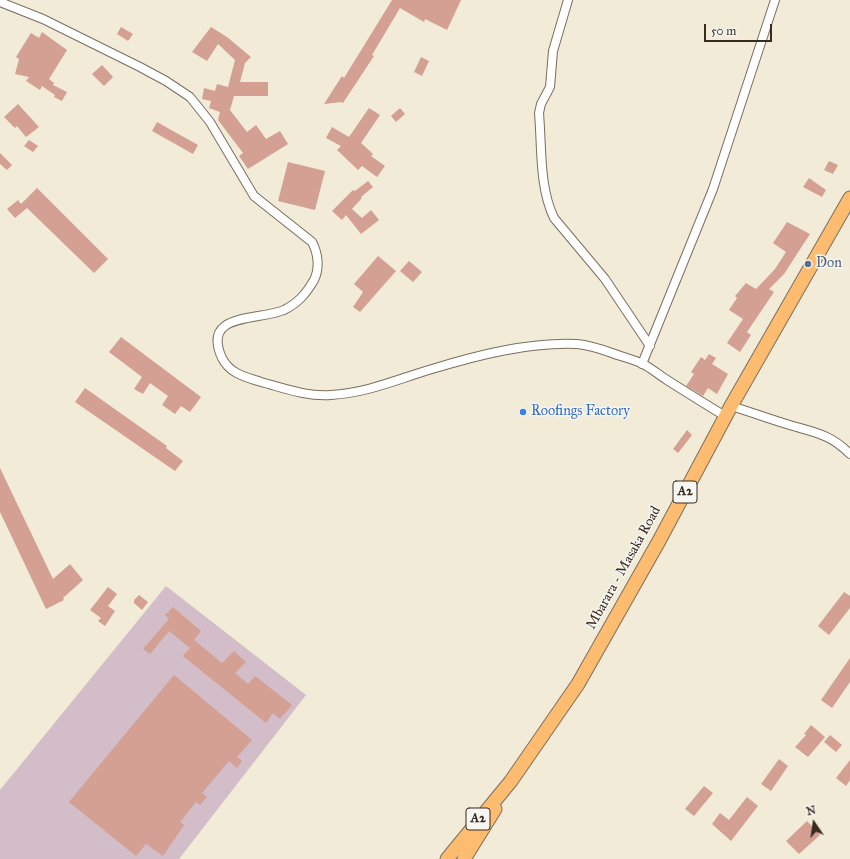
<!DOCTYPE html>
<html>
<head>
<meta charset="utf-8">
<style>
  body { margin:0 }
  #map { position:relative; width:850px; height:859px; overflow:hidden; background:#f1ebd8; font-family:"IM FELL Great Primer",serif }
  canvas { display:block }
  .north { position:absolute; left:794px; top:803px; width:40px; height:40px; -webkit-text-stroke:3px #f6f6f2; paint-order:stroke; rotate:347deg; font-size:11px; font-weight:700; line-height:16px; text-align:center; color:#3b2a1e }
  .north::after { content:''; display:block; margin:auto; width:14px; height:18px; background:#3b2a1e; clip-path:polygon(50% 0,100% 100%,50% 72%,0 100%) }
  .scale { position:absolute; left:704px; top:24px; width:68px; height:18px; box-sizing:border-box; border:2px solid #3b2a1e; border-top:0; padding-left:5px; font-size:12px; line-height:14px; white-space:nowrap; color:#3b2a1e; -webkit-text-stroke:3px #f6f6f2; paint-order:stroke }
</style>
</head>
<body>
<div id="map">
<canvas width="850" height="859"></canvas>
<div class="north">N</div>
<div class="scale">50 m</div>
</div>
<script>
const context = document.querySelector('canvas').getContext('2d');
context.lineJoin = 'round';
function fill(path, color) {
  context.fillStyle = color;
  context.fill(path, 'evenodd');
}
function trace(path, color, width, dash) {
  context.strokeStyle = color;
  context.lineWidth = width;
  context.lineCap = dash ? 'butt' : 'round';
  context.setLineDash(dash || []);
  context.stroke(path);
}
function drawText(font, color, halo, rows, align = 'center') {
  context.font = font + ' "IM FELL Great Primer",serif';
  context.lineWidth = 3;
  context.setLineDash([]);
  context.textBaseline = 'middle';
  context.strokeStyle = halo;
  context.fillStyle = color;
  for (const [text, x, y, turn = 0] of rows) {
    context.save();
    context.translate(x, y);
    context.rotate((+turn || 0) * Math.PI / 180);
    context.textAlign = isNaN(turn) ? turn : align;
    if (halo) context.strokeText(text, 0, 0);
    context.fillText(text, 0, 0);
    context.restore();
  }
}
const industrial = new Path2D(`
  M 166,586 L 306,695 L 179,859 L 0,859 L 0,790 Z`);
const building = new Path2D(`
  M 392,0 L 461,0 L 447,30 L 425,19 L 424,22 L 400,8 L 372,55 L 374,56 L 343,103 L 341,102 L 324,104 L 342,76 L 344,78 Z
  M 121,27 L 133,34 L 128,41 L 117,34 Z
  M 211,27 L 227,37 L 251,57 L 245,63 L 240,82 L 268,82 L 268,96 L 234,96 L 230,110 L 247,132 L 256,125 L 266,139 L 280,131 L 288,144 L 248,169 L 239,156 L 243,153 L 218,120 L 220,112 L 209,108 L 211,101 L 202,99 L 204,88 L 215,91 L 217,84 L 228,87 L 235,60 L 218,44 L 207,61 L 192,52 Z
  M 42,32 L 67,50 L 49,79 L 54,83 L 53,85 L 67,92 L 62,101 L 54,97 L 55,95 L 42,86 L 40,90 L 26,81 L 29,77 L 15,74 L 19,59 L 16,57 L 31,33 L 39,38 Z
  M 421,57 L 429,61 L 422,76 L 414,72 Z
  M 102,65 L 113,77 L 104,86 L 92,74 Z
  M 18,104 L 39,127 L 26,137 L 17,126 L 15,128 L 4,117 Z
  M 369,108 L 380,115 L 361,143 L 373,154 L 371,156 L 385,166 L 377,177 L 362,166 L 358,170 L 337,150 L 341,146 L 326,138 L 332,127 L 349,137 Z
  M 400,108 L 405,114 L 396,122 L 391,116 Z
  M 157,122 L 198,145 L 193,154 L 152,131 Z
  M 29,140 L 38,146 L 33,152 L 24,146 Z
  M 0,153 L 12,165 L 7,170 L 0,164 Z
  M 829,161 L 838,165 L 833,174 L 824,170 Z
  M 288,162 L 325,171 L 315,210 L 278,201 Z
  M 809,178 L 826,190 L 822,197 L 803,187 Z
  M 368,181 L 373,187 L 361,197 L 362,198 L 352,209 L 362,218 L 371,210 L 379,220 L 361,234 L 346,215 L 342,220 L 332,211 L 353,190 L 355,191 Z
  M 37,188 L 108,259 L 94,273 L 27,208 L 15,218 L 7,209 L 18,200 L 21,204 Z
  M 787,222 L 810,234 L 784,274 L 769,289 L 774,292 L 747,332 L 751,335 L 740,352 L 727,343 L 743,319 L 729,310 L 737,298 L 735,296 L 746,283 L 756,289 L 775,269 L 786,252 L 773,243 Z
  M 378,256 L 396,271 L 360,312 L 353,307 L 363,292 L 354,284 Z
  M 409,261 L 422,272 L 413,282 L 400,271 Z
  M 121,337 L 201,397 L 190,412 L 181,406 L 175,414 L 162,405 L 168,396 L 150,383 L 143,394 L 134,389 L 142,377 L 109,352 Z
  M 709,354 L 716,358 L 712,364 L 728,374 L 717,394 L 708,388 L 703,396 L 686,386 L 694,374 L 691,372 L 701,357 L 705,360 Z
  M 85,388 L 167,446 L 166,448 L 183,461 L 175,471 L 75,402 Z
  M 687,430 L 692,435 L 678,453 L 673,449 Z
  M 0,468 L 53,579 L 70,564 L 83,580 L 63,598 L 64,600 L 46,609 L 0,512 Z
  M 108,587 L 117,594 L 108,606 L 115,611 L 105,626 L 98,621 L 101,618 L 90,610 Z
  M 844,592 L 850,596 L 850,608 L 829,635 L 818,626 Z
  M 139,595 L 148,602 L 142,610 L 134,603 L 134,600 Z
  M 173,607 L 201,631 L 194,640 L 222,663 L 234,651 L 246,662 L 235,673 L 248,684 L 255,676 L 292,705 L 280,719 L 273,713 L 266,723 L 183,656 L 190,648 L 169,631 L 150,654 L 143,649 L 169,619 L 165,615 Z
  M 850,658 L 850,682 L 832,708 L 821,700 Z
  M 174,675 L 252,740 L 237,757 L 242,761 L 237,768 L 229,761 L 202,793 L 207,797 L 200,805 L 196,802 L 180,822 L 184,825 L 163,856 L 146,844 L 136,856 L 69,802 Z
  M 811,725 L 825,737 L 808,757 L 795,747 L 806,735 L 804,734 Z
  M 830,735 L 842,745 L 836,752 L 824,742 Z
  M 779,759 L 788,766 L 771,791 L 761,784 Z
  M 850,760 L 850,780 L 846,786 L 836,778 Z
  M 704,786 L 713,793 L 694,816 L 685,809 Z
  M 747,797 L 758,806 L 731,841 L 712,824 L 720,813 L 729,820 Z
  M 807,821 L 820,835 L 799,854 L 786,841 Z`);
const minor = new Path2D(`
  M 568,0 L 553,51 L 550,87 L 541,104 L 539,113 C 542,147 539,187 554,218 L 605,279 L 650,346
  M 0,2 L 43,19 L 140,67 L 166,81 L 190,97 L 210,122 L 254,196 L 312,242 C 318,253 320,268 314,280 C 306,294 298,303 284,310 C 258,321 201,312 222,358 C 230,374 246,377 261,382 C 284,388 307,397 331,395 C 367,393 398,379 432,369 C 478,355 529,342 577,344 C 589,345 601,349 612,353 C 622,357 633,359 643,364 C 651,368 659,375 667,380 C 686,392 705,404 725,416
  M 642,364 L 713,189 L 775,0
  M 731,406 C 751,412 772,420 793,426 C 817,433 831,435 850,454`);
const trunk = new Path2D(`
  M 447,859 L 511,781 L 578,684 L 659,541 L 731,406 L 850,198
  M 464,859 L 495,809`);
const markers = [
  [808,264,4,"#5c6f8a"],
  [523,412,4,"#3f7fe0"]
];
const shields = [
  [685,492,24],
  [478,819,24]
];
const shieldNames = [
  ["A2",685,492],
  ["A2",478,819]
];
const serviceNames = [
  ["Don",816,264]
];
const shopNames = [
  ["Roofings Factory",531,412]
];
const streetNames = [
  ["Mbarara - Masaka Road",624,568,-61]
];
fill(industrial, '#d2bdc8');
fill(building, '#d3a093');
trace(minor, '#7b6e5f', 10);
trace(trunk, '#7b6e5f', 15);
trace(minor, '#fff', 8);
trace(trunk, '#fdbc6f', 13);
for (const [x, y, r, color] of markers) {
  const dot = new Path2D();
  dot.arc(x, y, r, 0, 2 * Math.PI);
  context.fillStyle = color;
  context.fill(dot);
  trace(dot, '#f6f6f2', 1.5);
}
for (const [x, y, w] of shields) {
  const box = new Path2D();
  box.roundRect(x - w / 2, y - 11, w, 22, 3);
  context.fillStyle = '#f6f6f2';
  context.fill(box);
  trace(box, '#3b2a1e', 1);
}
drawText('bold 13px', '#3b2a1e', null, shieldNames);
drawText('14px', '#4e5e75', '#f6f6f2', serviceNames, 'left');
drawText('14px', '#366cbe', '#f6f6f2', shopNames, 'left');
drawText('14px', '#3b2a1e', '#f6f6f2', streetNames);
</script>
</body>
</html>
